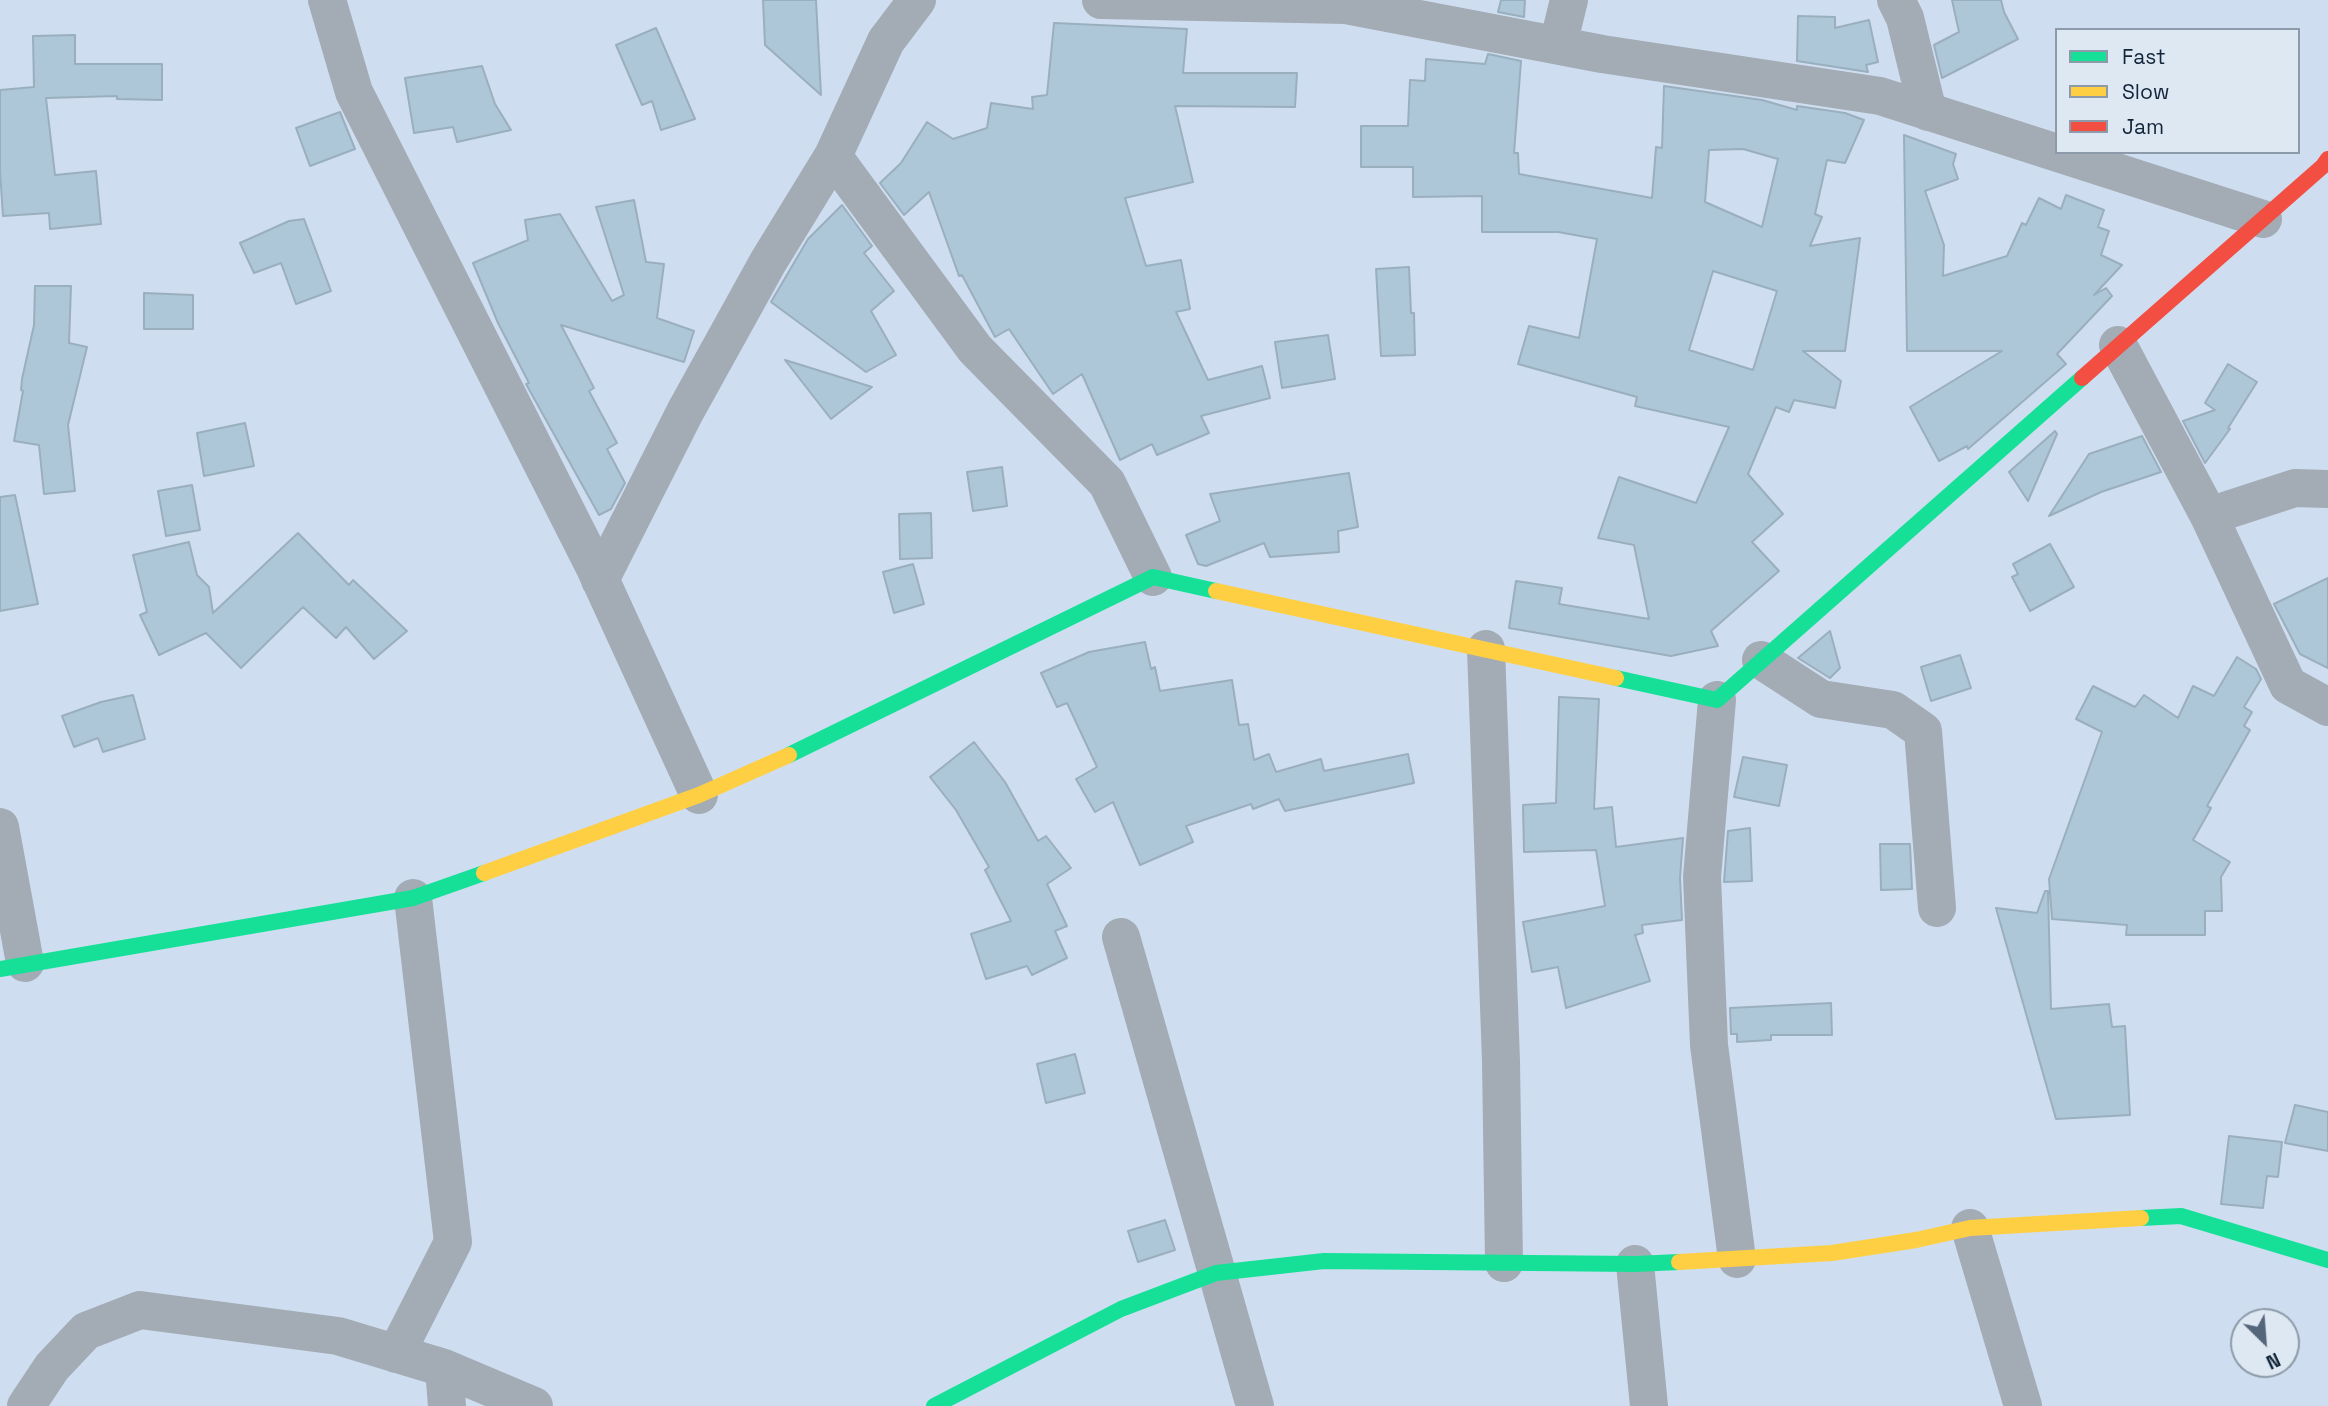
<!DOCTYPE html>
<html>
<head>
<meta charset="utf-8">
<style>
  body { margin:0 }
  #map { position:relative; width:2328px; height:1406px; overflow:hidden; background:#cedef0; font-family:"Space Grotesk",sans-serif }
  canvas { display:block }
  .legend { position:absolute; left:2055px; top:28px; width:245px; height:126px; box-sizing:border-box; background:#dee8f3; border:2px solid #8d9aa9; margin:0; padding:9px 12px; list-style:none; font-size:21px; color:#13253a }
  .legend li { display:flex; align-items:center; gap:14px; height:35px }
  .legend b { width:35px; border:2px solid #8d9aa9 }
  .north { position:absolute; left:2230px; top:1308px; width:70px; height:70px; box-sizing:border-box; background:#dee8f3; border:2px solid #8d9aa9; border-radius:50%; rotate:155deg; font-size:19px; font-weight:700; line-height:28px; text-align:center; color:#13253a }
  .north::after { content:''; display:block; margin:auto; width:24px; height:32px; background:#54667a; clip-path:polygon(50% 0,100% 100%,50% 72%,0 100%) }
</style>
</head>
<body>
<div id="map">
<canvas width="2328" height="1406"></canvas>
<ul class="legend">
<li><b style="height:9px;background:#16e098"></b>Fast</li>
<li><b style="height:9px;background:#ffcf43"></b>Slow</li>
<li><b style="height:9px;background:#f24e42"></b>Jam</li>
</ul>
<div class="north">N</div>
</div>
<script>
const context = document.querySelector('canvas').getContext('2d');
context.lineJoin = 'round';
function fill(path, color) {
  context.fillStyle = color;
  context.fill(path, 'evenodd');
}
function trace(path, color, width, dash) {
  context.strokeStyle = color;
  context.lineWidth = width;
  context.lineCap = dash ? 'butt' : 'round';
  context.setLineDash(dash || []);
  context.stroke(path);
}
const building = new Path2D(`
  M 763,0 L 816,0 L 821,95 L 765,45 Z
  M 1501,0 L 1525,0 L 1524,17 L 1498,12 Z
  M 1952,0 L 2001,0 L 2004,12 L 2018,39 L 1942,78 L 1934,45 L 1959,32 Z
  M 1798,16 L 1835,17 L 1835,28 L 1869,20 L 1878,62 L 1866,65 L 1868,72 L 1797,61 Z
  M 1054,23 L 1187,29 L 1183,73 L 1297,73 L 1295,107 L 1175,106 L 1193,182 L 1125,198 L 1146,266 L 1181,260 L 1190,309 L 1176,312 L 1208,380 L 1262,366 L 1270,398 L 1201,416 L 1209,433 L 1157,455 L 1152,444 L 1120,460 L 1082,374 L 1053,394 L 1009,329 L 995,337 L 962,275 L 959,276 L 929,192 L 904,215 L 880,183 L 901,163 L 927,122 L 953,139 L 987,128 L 991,103 L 1033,109 L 1032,97 L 1047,95 Z
  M 656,28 L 695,119 L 661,130 L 652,101 L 642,105 L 616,45 Z
  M 75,35 L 75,64 L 162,64 L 162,100 L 117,99 L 117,96 L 46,98 L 55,175 L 96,171 L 101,224 L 50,229 L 49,213 L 3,216 L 0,171 L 0,90 L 34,87 L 33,36 Z
  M 1488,54 L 1521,61 L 1514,153 L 1518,153 L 1519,174 L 1652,198 L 1656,147 L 1662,148 L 1664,86 L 1762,100 L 1797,110 L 1797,106 L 1845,113 L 1864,120 L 1845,163 L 1827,160 L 1815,214 L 1822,217 L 1810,246 L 1860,238 L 1845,351 L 1803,351 L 1841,381 L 1835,408 L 1794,400 L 1789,412 L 1776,407 L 1748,474 L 1783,514 L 1752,542 L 1779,571 L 1711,631 L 1718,646 L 1671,656 L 1509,628 L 1516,581 L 1562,588 L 1559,604 L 1649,619 L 1634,545 L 1598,538 L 1619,477 L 1696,503 L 1729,427 L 1635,406 L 1637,397 L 1518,364 L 1529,326 L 1579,338 L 1597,239 L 1558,232 L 1482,232 L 1482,196 L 1413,197 L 1413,167 L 1361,167 L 1361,126 L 1408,126 L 1410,80 L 1425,81 L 1426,59 L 1485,64 ZM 1743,149 L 1778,159 L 1762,227 L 1705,202 L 1709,150 ZM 1713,271 L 1777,291 L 1753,370 L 1689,350 Z
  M 482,66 L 495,104 L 511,130 L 457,142 L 453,127 L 414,133 L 405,78 Z
  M 340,112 L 355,149 L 310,166 L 296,128 Z
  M 1904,135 L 1956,154 L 1953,164 L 1958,179 L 1925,191 L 1944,245 L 1943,276 L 2007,256 L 2022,223 L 2026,225 L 2039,198 L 2061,209 L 2066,195 L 2104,210 L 2098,227 L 2109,231 L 2101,255 L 2122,265 L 2094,295 L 2106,288 L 2112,296 L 2057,354 L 2066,364 L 1968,449 L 1967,446 L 1939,461 L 1910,407 L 2002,351 L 1907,351 Z
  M 634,200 L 646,262 L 664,264 L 657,318 L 694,331 L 684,362 L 561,325 L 594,388 L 589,391 L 617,443 L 607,449 L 625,483 L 611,509 L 599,515 L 526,384 L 529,383 L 498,323 L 473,263 L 528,240 L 525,220 L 560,214 L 612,301 L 624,295 L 596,207 Z
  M 842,205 L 872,246 L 864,253 L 894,291 L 871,311 L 896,355 L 866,372 L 771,302 L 808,239 Z
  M 304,219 L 331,291 L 296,304 L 281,263 L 254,273 L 240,243 L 289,221 Z
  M 1409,267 L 1411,313 L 1414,313 L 1415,355 L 1381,356 L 1376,269 Z
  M 35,286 L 71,286 L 69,343 L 87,347 L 68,425 L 75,491 L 44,494 L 39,445 L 14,441 L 23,391 L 21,390 L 22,379 L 34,325 Z
  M 144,293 L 193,295 L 193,329 L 144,329 Z
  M 1328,335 L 1335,379 L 1282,388 L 1275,342 Z
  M 785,360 L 872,387 L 831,419 Z
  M 2228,364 L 2257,382 L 2228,428 L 2230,429 L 2205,463 L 2183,421 L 2215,410 L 2205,403 Z
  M 245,423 L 254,466 L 204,476 L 197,433 Z
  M 2055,431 L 2057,434 L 2028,501 L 2009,472 Z
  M 2142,436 L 2161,472 L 2101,492 L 2049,516 L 2089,454 Z
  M 1002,467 L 1007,506 L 973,511 L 967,472 Z
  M 1349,473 L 1358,527 L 1338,531 L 1339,552 L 1270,557 L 1264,543 L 1206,566 L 1198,564 L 1186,535 L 1220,521 L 1210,494 Z
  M 192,485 L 200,530 L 166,536 L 158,491 Z
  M 15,495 L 38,604 L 0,611 L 0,497 Z
  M 931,513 L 932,558 L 900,559 L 899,514 Z
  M 298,533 L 349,585 L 353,580 L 407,631 L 374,659 L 346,627 L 336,638 L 303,607 L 241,668 L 206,633 L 159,655 L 140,615 L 147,612 L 133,555 L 189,542 L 197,575 L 209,587 L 213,613 Z
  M 2050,544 L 2074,587 L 2030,611 L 2012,577 L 2018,574 L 2013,564 Z
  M 913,564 L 924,604 L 894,613 L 883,572 Z
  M 2328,578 L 2328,668 L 2300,654 L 2274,604 Z
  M 1830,631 L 1840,668 L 1830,678 L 1798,658 Z
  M 1145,642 L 1151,669 L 1155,667 L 1160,691 L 1232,680 L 1239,725 L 1248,724 L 1254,760 L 1269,754 L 1276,772 L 1321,759 L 1324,771 L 1408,754 L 1414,783 L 1285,811 L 1279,799 L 1253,809 L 1251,804 L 1186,826 L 1193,842 L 1140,865 L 1113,802 L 1095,812 L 1076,779 L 1097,767 L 1067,703 L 1057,707 L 1041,673 L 1089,652 Z
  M 1960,655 L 1971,688 L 1931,701 L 1921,667 Z
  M 2237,657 L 2256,669 L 2261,679 L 2244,707 L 2252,712 L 2244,726 L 2250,730 L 2207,806 L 2211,808 L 2193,840 L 2230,862 L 2221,877 L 2222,911 L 2205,911 L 2205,935 L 2126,935 L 2127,925 L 2052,919 L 2049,879 L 2102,732 L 2076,719 L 2093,686 L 2135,707 L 2144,695 L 2178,718 L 2193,686 L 2214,696 Z
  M 133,695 L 145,739 L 103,752 L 98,738 L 74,747 L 62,716 L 101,702 Z
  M 1559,697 L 1599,699 L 1594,809 L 1612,807 L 1616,847 L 1683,838 L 1680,878 L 1682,920 L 1642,925 L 1643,933 L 1635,935 L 1650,981 L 1566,1008 L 1558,967 L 1532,972 L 1523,922 L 1605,906 L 1596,850 L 1524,852 L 1523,805 L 1556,803 Z
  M 974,742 L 1005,782 L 1038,841 L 1046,836 L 1071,868 L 1047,884 L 1067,926 L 1055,931 L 1067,958 L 1032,975 L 1027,966 L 986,979 L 971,934 L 1011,921 L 985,870 L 989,867 L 956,810 L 930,777 Z
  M 1743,757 L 1787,765 L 1779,806 L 1734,797 Z
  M 1750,828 L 1752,881 L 1724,882 L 1728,831 Z
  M 1880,844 L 1910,844 L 1912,889 L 1881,890 Z
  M 2045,891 L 2048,891 L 2051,1009 L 2109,1004 L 2112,1027 L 2125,1026 L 2130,1115 L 2056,1119 L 1996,908 L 2037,913 Z
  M 1831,1003 L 1832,1035 L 1771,1035 L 1771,1040 L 1737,1042 L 1737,1034 L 1731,1034 L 1730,1008 Z
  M 1075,1054 L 1085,1093 L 1046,1103 L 1037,1064 Z
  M 2295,1105 L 2328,1112 L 2328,1151 L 2285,1143 Z
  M 2229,1136 L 2282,1142 L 2278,1177 L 2267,1176 L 2263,1208 L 2221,1204 Z
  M 1165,1220 L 1175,1250 L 1138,1262 L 1128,1231 Z`);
const street = new Path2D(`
  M 327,0 L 354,92 L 595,568 L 699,795
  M 1101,0 L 1346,5 L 1602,54 L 1880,96 L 2263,219
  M 1896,0 L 1905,18 L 1928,112
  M 1558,45 L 1569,0
  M 833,156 L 975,349 L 1107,483 L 1153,577
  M 2118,345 L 2209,516 L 2288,685 L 2328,707
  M 2209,516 L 2295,488 L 2328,489
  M 600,580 L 685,412 L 768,262 L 833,156 L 886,41 L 917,0
  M 1486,649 L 1501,1061 L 1504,1263
  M 1761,660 L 1821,699 L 1893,710 L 1923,731 L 1937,908
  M 1717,700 L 1702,877 L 1709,1045 L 1737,1259
  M 0,827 L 25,963
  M 1121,937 L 1255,1406
  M 1970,1228 L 2023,1406
  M 1635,1264 L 1649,1406
  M 396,1354 L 453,1242 L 413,898
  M 444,1368 L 447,1406
  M 26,1406 L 52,1367 L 86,1331 L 140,1310 L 338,1336 L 444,1368 L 534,1406`);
const fast = new Path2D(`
  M 1616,678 L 1717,700 L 2082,378
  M 789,755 L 1153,577 L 1216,591
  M 0,969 L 413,898 L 484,873
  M 2141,1218 L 2181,1216 L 2328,1260
  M 934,1406 L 1121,1309 L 1216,1273 L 1324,1261 L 1635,1264 L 1679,1262`);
const slow = new Path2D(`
  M 1216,591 L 1616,678
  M 484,873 L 699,795 L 789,755
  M 1679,1262 L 1832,1253 L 1916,1240 L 1970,1228 L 2141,1218`);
const jam = new Path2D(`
  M 2082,378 L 2323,166 L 2328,159`);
fill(building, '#aec7d8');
trace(building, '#9aafbe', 2);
trace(street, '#a3abb5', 38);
trace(fast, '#16e098', 16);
trace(slow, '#ffcf43', 16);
trace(jam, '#f24e42', 16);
</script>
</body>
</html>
